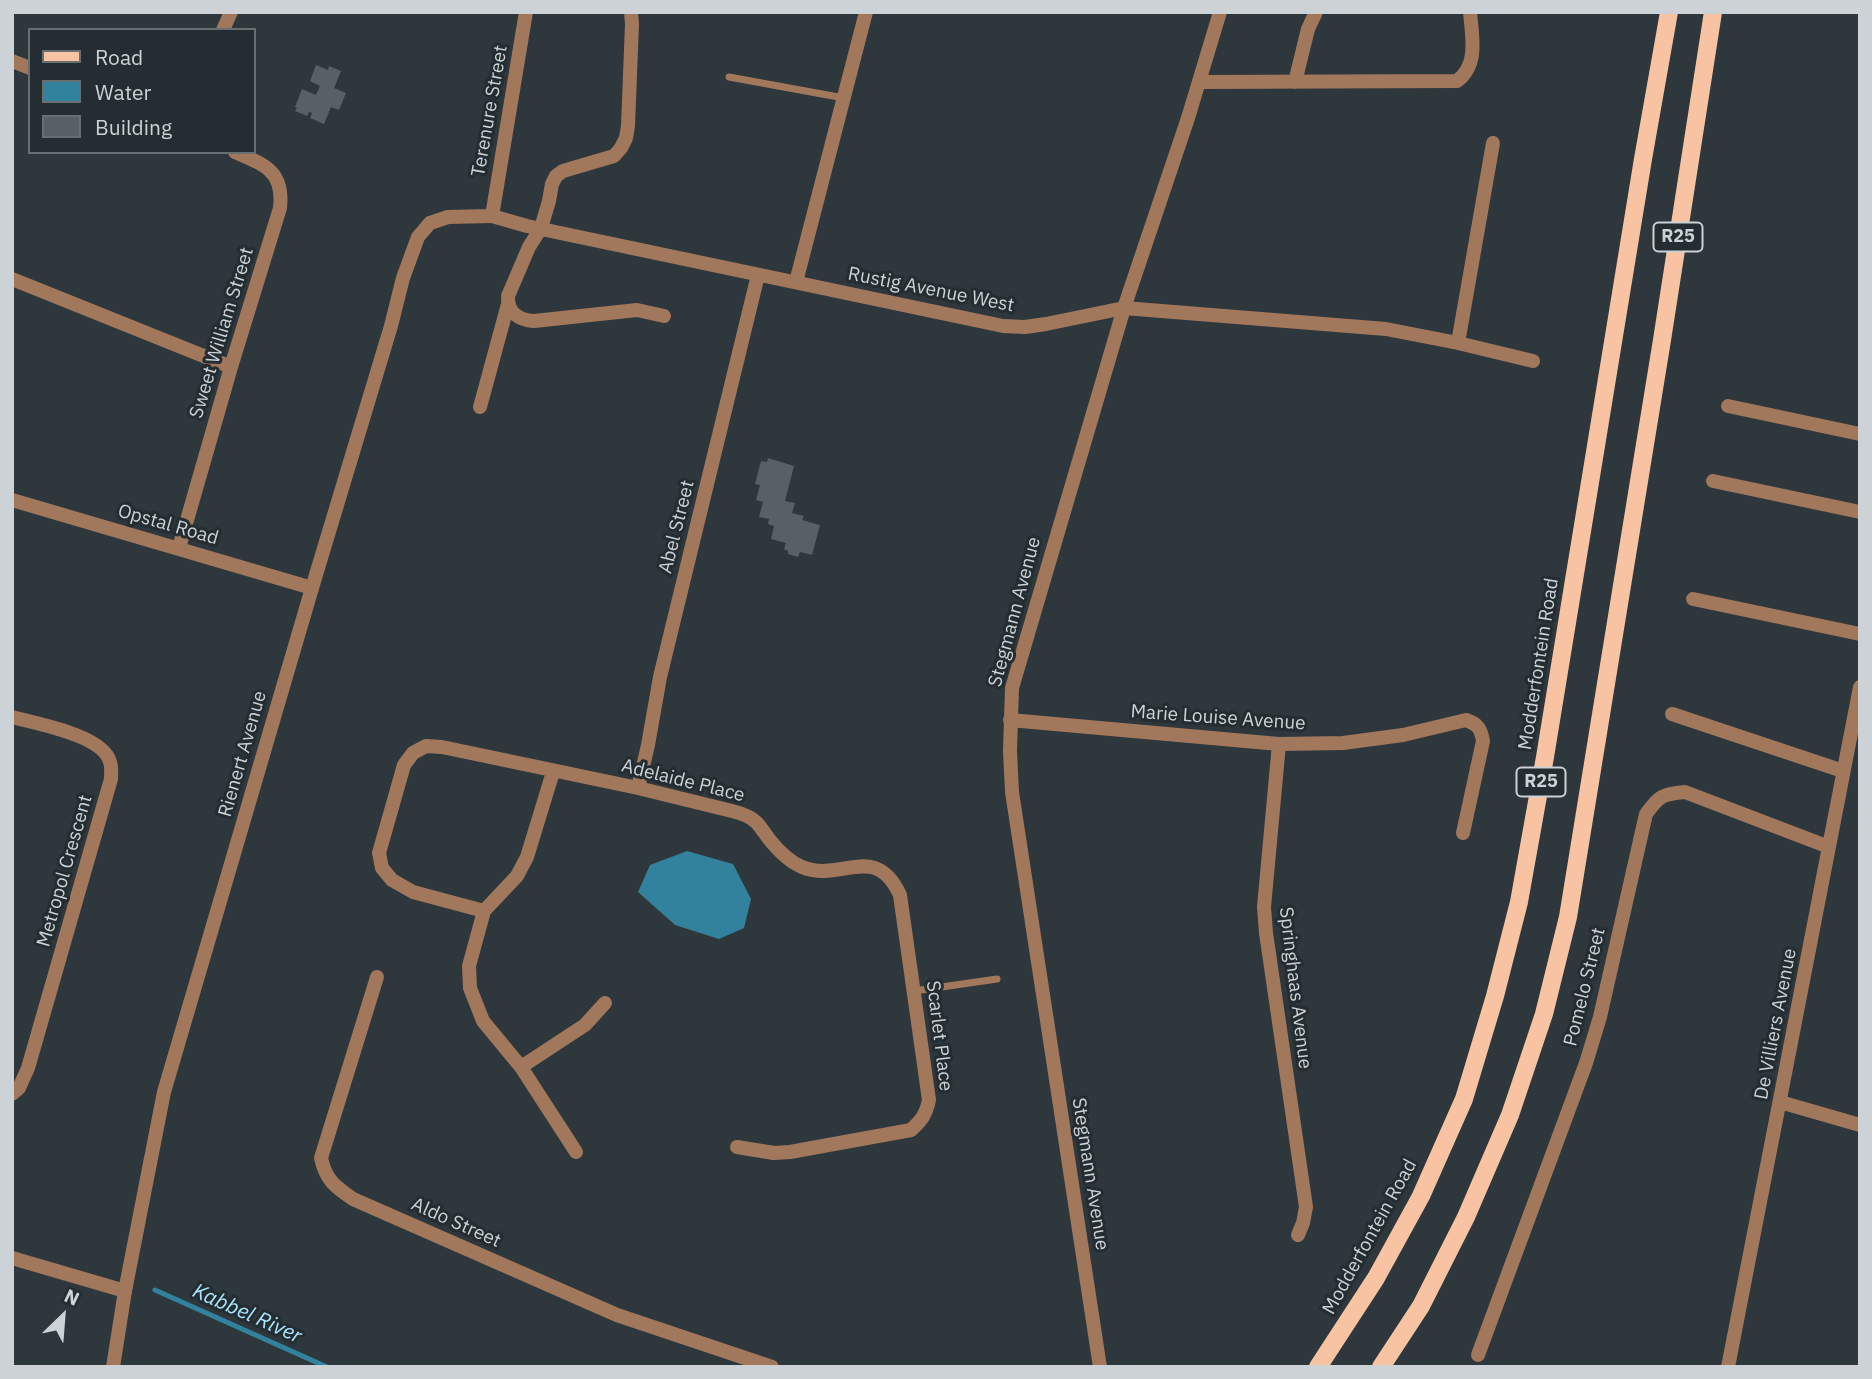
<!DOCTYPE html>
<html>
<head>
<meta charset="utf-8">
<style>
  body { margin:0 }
  #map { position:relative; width:1872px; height:1379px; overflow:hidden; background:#2e373b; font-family:"IBM Plex Sans",sans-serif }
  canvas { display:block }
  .frame { position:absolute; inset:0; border:14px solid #ccd2d5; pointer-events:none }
  .legend { position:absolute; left:28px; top:28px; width:228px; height:126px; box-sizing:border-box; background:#242d31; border:2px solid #676f73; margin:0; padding:9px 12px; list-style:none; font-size:21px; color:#ccd2d5 }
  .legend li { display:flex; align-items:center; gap:14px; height:35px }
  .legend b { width:35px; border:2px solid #676f73 }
  .north { position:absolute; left:28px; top:1281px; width:70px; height:70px; -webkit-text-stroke:5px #242d31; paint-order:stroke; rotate:25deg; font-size:19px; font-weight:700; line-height:28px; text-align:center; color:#ccd2d5 }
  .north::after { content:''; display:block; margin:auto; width:24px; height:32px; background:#ccd2d5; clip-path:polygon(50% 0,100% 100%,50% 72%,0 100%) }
</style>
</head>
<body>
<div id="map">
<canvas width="1872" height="1379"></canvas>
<div class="frame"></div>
<ul class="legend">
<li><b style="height:9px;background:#f7c3a2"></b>Road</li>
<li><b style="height:19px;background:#33829d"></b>Water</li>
<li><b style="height:19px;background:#576165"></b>Building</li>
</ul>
<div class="north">N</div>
</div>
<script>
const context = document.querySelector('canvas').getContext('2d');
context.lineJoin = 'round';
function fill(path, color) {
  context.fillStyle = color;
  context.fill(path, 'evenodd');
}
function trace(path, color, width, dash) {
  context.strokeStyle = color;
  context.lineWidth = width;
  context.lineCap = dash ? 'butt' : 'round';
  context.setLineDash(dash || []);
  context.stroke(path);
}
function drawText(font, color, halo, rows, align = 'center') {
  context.font = font + ' "IBM Plex Sans",sans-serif';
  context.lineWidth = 6;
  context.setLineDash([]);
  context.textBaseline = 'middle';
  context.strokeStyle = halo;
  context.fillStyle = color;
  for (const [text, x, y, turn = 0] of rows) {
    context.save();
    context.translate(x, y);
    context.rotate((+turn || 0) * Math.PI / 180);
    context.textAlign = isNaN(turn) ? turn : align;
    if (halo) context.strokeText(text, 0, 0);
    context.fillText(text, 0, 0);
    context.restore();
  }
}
const water = new Path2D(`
  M 687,851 L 733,864 L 751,899 L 744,928 L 719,939 L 675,925 L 638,892 L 650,865 Z`);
const stream = new Path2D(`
  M 155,1290 L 327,1367`);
const building = new Path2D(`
  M 316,65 L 328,70 L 329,66 L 341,71 L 334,88 L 346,93 L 339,110 L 331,107 L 324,124 L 310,118 L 312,113 L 309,112 L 307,116 L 295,111 L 297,108 L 295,107 L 302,89 L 316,95 L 320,86 L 310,81 Z
  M 768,458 L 794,466 L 785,501 L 795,503 L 792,513 L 804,516 L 802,520 L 820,525 L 812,555 L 800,552 L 798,557 L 788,554 L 788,551 L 784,549 L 786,543 L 771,539 L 774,526 L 768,524 L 769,519 L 759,517 L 763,502 L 756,500 L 760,485 L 755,484 L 761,461 L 767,462 Z`);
const service = new Path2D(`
  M 729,77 L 844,98
  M 914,991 L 997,979`);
const minor = new Path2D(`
  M 631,12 L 632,24 L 628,126 L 626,138 L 621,148 L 614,156 L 563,171 L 556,176 L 552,184 L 549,201 L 541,228 L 529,247 L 508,296 C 507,312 519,320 534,321 L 637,310 L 664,316
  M 223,30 L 231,12
  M 12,61 L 30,68
  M 1199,82 L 1457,81 C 1479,65 1472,36 1470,12
  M 1295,82 L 1308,29 L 1316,12
  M 492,216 L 527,226 L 1003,326 L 1025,327 L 1046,324 L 1124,308 L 1386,329 L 1458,343 L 1533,361
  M 12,279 L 231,367
  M 796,282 L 866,12
  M 1458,343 L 1493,143
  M 1728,406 L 1860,434
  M 480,407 L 508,304
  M 1713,481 L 1860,512
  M 12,500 L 312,588
  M 179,548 L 231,367 L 280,208 C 284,171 265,165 235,152
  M 1693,599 L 1860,634
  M 1672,714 L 1843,771
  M 12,717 C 37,724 103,735 110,762 C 112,767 111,774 111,779 L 28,1068 L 19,1088 L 12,1094
  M 1010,720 L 1279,744 L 1343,743 L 1403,735 L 1466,720 C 1478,724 1481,729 1483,741 L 1463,833
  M 1279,744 L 1264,907 L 1266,933 L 1306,1207 L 1303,1223 L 1298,1235
  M 553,772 L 527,857 L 517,876 L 484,911 L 413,892 L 392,880 L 382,868 L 379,853 L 404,765 L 413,753 L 426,746 L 442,747 L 638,788 L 732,811 C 740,813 750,816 756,822 C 761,827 765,834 769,839 C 777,849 790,862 802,867 C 841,883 875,841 900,895 L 929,1100 C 926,1114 922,1120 911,1130 L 790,1152 L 774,1153 L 737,1147
  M 638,788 L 648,745 L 660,677 L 758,275
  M 484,911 L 469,966 L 470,988 L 483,1021 L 521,1067 L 576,1152
  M 377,977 L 321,1158 C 326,1180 334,1186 353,1199 L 617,1315 L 772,1367
  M 521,1067 L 585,1025 L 605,1003
  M 1780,1102 L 1860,1125
  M 12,1258 L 125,1291
  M 1478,1355 L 1586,1063 L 1600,1017 L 1646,814 C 1659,796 1662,794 1685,792 L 1829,847
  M 1100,1367 L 1012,792 L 1010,751 L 1012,688 L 1124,308 L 1188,118 L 1220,12
  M 1728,1367 L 1860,687`);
const tertiary = new Path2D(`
  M 113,1367 L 125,1291 L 164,1092 L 312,588 L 391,326 L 403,278 L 418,237 L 430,223 L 448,217 L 492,216 L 526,12`);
const primary = new Path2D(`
  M 1318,1367 L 1376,1278 L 1421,1196 L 1464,1099 L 1495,996 L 1519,902 L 1545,757 L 1643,159 L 1669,12
  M 1381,1367 L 1421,1306 L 1466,1217 L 1510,1115 L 1544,1014 L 1568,917 L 1662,340 L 1713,12`);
const shields = [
  [1678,237,49],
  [1541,782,49]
];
const shieldNames = [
  ["R25",1678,237],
  ["R25",1541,782]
];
const streetNames = [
  ["Terenure Street",490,111,-80],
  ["Rustig Avenue West",931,290,11],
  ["Sweet William Street",222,333,-73],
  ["Opstal Road",168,525,16],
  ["Abel Street",677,527,-76],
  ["Stegmann Avenue",1015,612,-75],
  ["Modderfontein Road",1539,664,-81],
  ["Marie Louise Avenue",1218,718,4],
  ["Rienert Avenue",243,754,-74],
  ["Adelaide Place",683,781,14],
  ["Metropol Crescent",65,871,-74],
  ["Pomelo Street",1585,987,-76],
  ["Springhaas Avenue",1295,988,83],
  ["De Villiers Avenue",1776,1024,-79],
  ["Scarlet Place",939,1036,83],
  ["Stegmann Avenue",1090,1174,81],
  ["Aldo Street",456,1223,24],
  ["Modderfontein Road",1370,1237,-61]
];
const waterNames = [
  ["Kabbel River",247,1314,24]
];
fill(water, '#33829d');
trace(stream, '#33829d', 5);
fill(building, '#576165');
trace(service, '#a2785d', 7);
trace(minor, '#a2785d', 14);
trace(tertiary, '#a2785d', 14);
trace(primary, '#f7c3a2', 18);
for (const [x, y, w] of shields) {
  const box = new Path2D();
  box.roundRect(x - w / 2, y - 14.5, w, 29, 5);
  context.fillStyle = '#242d31';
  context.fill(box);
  trace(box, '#ccd2d5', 2);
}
drawText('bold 18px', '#ccd2d5', null, shieldNames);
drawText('19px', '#ccd2d5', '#242d31', streetNames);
drawText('italic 21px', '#a9e6fe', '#242d31', waterNames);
</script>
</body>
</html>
